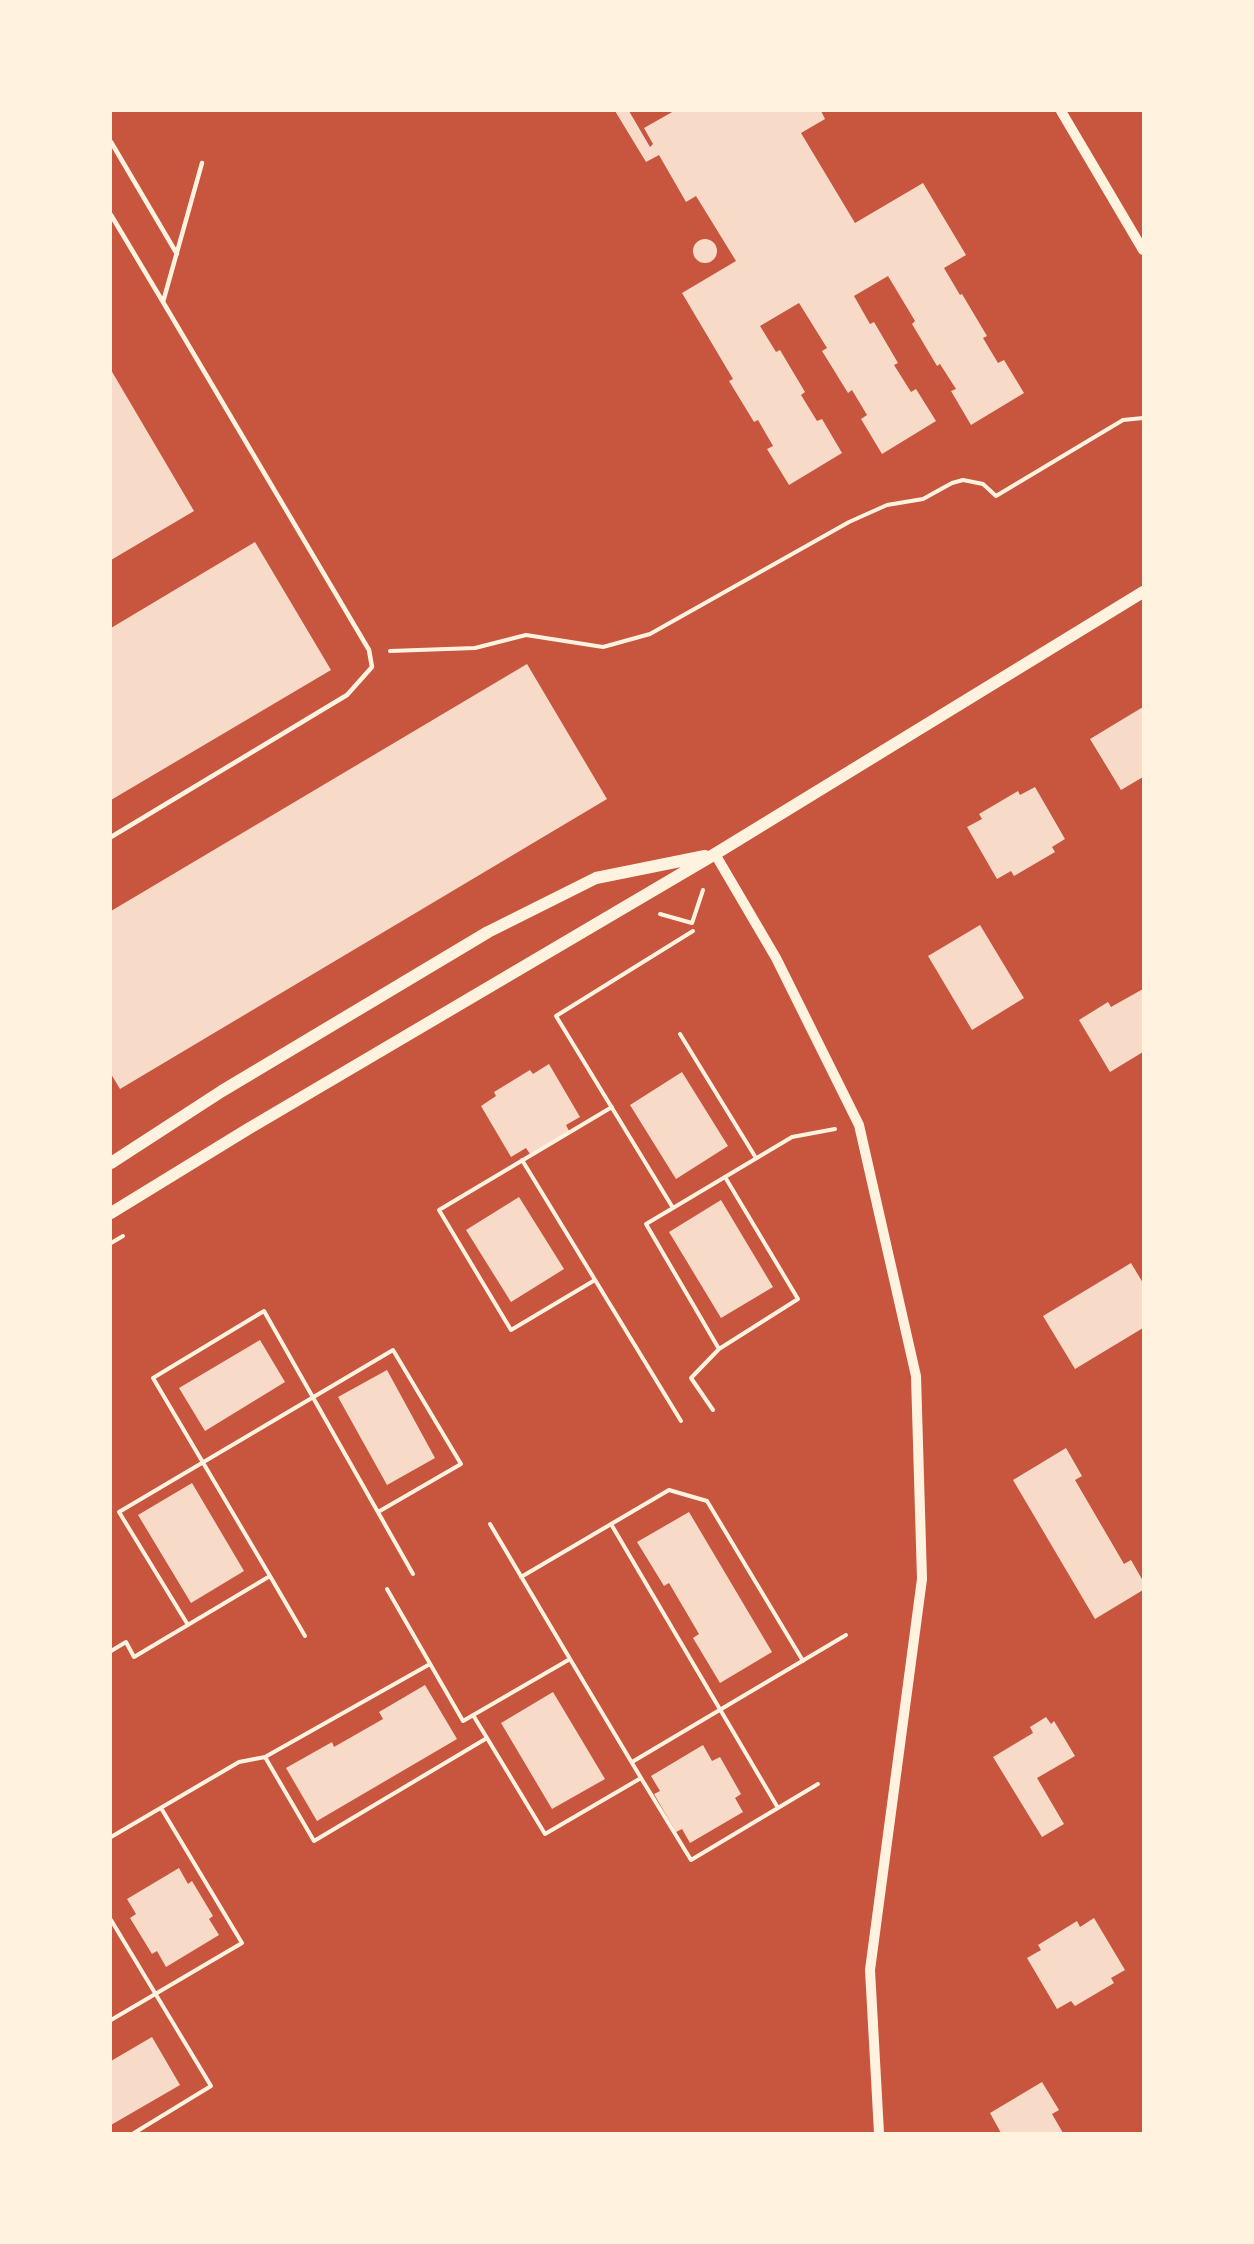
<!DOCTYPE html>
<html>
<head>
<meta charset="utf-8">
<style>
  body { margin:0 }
  #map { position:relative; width:1254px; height:2244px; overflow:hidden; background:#c8553d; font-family:"Source Sans 3",sans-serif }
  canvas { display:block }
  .frame { position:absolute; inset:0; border:112px solid #fff3e0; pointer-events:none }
</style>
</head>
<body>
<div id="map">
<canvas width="1254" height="2244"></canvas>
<div class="frame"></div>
</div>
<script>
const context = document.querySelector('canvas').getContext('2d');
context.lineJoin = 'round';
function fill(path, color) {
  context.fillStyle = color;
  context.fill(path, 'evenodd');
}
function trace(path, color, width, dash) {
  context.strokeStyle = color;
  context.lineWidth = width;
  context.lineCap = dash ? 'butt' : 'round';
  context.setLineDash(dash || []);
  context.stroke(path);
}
const building = new Path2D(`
  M 615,111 L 629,111 L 650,147 L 653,144 L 644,128 L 674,111 L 821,111 L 825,119 L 801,133 L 855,223 L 923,183 L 966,255 L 944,268 L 960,295 L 962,294 L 987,336 L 983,338 L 998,363 L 1004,360 L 1024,393 L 971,425 L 951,391 L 956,389 L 940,364 L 937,366 L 912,324 L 915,321 L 888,276 L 854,296 L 870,324 L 874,322 L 898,363 L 894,365 L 911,392 L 916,389 L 936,421 L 882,454 L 861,419 L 867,415 L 852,390 L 848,393 L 822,351 L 827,348 L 799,303 L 760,326 L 776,352 L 780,350 L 805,392 L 801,395 L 817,421 L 822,419 L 842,453 L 789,485 L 767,449 L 773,446 L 758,420 L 754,422 L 729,381 L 733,379 L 682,293 L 736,261 L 696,196 L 686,202 L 659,155 L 646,162 Z
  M693 251a12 12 0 1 1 24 0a12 12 0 1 1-24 0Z
  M 111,370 L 194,511 L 111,560 Z
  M 255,542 L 331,670 L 111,800 L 111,628 Z
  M 527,664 L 607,799 L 120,1089 L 111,1074 L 111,911 Z
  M 1143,707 L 1143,777 L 1121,790 L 1090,739 Z
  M 1035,787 L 1065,839 L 1052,847 L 1055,852 L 1014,876 L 1011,871 L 997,879 L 967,827 L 982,819 L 979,814 L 1018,791 L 1020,795 Z
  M 980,925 L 1024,998 L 972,1030 L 928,956 Z
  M 1143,989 L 1143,1052 L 1110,1072 L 1079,1020 L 1108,1002 L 1111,1007 Z
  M 549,1064 L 580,1117 L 566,1125 L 569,1131 L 530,1154 L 526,1148 L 511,1157 L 481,1106 L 496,1096 L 494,1092 L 530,1070 L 533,1074 Z
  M 682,1072 L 728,1146 L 676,1179 L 630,1105 Z
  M 519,1197 L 564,1269 L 511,1302 L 466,1230 Z
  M 721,1200 L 773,1287 L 721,1318 L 669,1232 Z
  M 1131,1263 L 1143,1283 L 1143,1328 L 1075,1369 L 1043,1316 Z
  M 260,1340 L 285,1382 L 205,1431 L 179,1388 Z
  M 387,1370 L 435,1458 L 387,1485 L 338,1397 Z
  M 1066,1448 L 1082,1476 L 1075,1480 L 1124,1564 L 1131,1560 L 1143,1581 L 1143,1590 L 1095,1619 L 1013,1480 Z
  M 192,1483 L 244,1571 L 191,1603 L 138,1515 Z
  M 689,1512 L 772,1652 L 720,1683 L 693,1638 L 699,1634 L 669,1583 L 664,1586 L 637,1542 Z
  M 425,1685 L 457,1739 L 317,1821 L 286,1768 L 332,1742 L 334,1747 L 383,1719 L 379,1712 Z
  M 553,1692 L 605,1779 L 552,1809 L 501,1723 Z
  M 1046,1717 L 1051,1724 L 1054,1721 L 1075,1756 L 1037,1778 L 1064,1824 L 1042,1837 L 993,1757 L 1033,1733 L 1030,1727 Z
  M 703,1745 L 712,1761 L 720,1757 L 741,1794 L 735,1798 L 743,1812 L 690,1843 L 682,1829 L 676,1832 L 654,1794 L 660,1791 L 651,1776 Z
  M 179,1868 L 188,1884 L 192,1881 L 213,1916 L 209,1919 L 219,1935 L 166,1967 L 157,1951 L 152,1954 L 130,1918 L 136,1914 L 127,1899 Z
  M 1094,1918 L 1125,1970 L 1111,1978 L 1114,1983 L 1075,2006 L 1071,2001 L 1057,2009 L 1027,1958 L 1041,1950 L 1038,1945 L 1077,1921 L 1080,1927 Z
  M 152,2037 L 180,2085 L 111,2125 L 111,2061 Z
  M 1042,2082 L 1059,2110 L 1052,2114 L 1063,2133 L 1001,2133 L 990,2113 Z`);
const path = new Path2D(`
  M 390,651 L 475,648 L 526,635 L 603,647 L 650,634 L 849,522 L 887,505 L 923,499 L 952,483 L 963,480 L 983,484 L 996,496 L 1123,420 L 1143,418
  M 660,914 L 692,923 L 703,890
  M 693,931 L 556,1016 L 673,1208 L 646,1224 L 719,1349 L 691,1378 L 713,1410
  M 680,1034 L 756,1158
  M 522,1160 L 681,1421
  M 673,1208 L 792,1137 L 835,1129
  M 111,1243 L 123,1236
  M 595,1280 L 511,1330 L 439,1210 L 612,1107
  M 719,1349 L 798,1299 L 725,1177
  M 490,1524 L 570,1659
  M 611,1524 L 778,1808
  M 270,1576 L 153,1378 L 264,1311 L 413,1574
  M 521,1577 L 669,1490 L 707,1501 L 803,1661
  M 188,1625 L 119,1512 L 393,1350 L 461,1464 L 378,1512
  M 111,1651 L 126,1642 L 134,1657 L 270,1576 L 305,1636
  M 473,1715 L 487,1738
  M 265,1757 L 314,1841 L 487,1738 L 545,1834 L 641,1778 L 570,1659 L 463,1721 L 387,1589
  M 632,1762 L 846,1635
  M 641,1778 L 691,1860 L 818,1784
  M 111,1837 L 239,1762 L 265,1757 L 430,1664
  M 111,1920 L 211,2086 L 134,2133
  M 111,2020 L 242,1943 L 161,1808`);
const service = new Path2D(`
  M 111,142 L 177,254
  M 111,215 L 163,302
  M 111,837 L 347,695 L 372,667 L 369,650 L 163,302 L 202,163`);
const tertiary = new Path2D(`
  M 1061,111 L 1143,250
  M 715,854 L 776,958 L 859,1125 L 916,1376 L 922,1579 L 870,1970 L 879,2133`);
const secondary = new Path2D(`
  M 111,1163 L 222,1091 L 488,932 L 596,878 L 705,856
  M 111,1213 L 248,1129 L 715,854 L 1143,592`);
fill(building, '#f7dbc8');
trace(path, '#fff3e0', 4);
trace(service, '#fff3e0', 4.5);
trace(tertiary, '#fff3e0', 10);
trace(secondary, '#fff3e0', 12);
</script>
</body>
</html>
